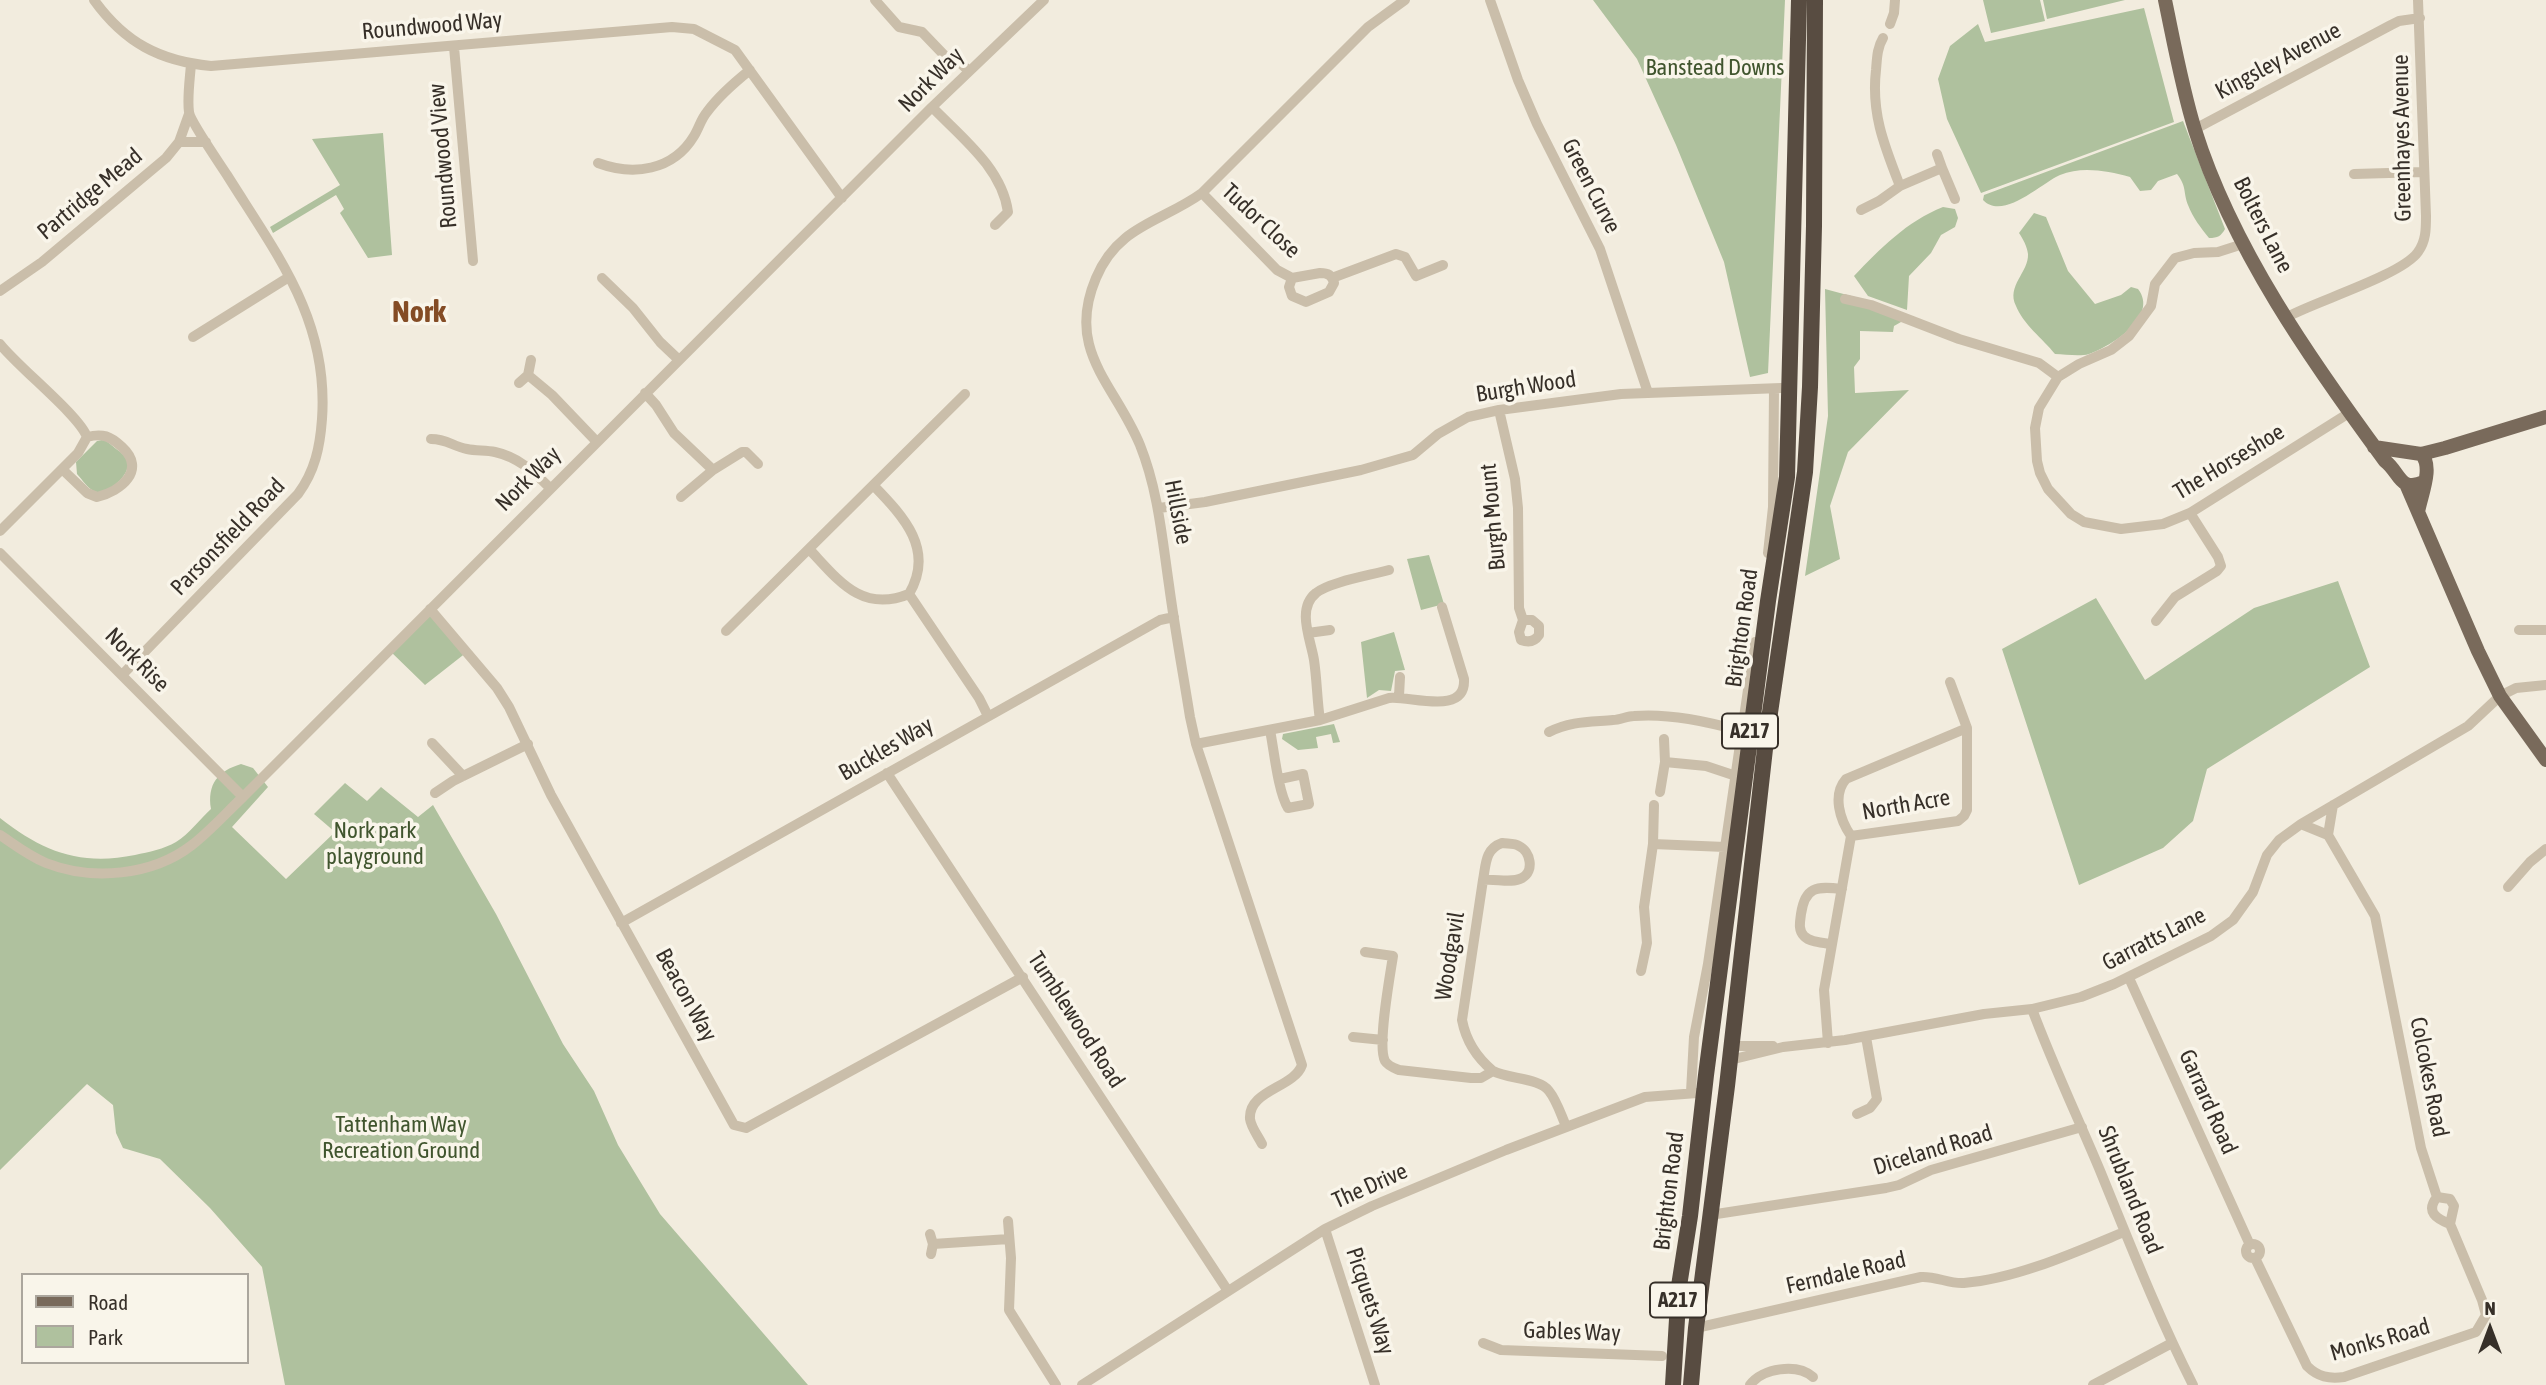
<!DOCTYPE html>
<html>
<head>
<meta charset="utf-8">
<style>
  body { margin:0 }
  #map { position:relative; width:2546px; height:1385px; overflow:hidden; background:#f2ecde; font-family:"Asap Condensed",sans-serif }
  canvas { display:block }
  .legend { position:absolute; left:21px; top:1273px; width:228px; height:91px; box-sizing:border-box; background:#f9f5ea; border:2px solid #aba69d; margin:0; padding:9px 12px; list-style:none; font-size:21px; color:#373029 }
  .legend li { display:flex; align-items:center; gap:14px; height:35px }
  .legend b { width:35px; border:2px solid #aba69d }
  .north { position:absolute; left:2455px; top:1294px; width:70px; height:70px; -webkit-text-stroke:5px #f9f5ea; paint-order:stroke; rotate:0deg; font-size:19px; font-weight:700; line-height:28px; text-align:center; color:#373029 }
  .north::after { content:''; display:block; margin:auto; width:24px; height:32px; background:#373029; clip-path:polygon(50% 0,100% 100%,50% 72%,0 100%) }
</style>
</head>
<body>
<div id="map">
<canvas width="2546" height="1385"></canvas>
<ul class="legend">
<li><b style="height:9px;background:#796a5b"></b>Road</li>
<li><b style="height:19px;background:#afc19e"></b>Park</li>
</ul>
<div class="north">N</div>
</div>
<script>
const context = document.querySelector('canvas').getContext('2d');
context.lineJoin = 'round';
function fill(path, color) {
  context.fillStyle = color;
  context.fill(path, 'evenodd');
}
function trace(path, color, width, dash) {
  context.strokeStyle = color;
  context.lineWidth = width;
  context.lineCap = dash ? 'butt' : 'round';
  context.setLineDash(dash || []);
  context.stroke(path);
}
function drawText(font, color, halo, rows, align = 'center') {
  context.font = font + ' "Asap Condensed",sans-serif';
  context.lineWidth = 7;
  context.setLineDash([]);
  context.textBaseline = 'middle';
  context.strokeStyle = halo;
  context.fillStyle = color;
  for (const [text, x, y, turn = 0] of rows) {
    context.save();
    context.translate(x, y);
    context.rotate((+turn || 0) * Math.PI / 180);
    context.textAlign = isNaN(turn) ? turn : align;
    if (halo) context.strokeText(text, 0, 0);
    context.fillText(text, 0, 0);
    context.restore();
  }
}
const green = new Path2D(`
  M 1593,0 L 1785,0 L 1768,373 L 1750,377 L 1724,262 L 1676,145 L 1637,59 Z
  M 1983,0 L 2040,0 L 2045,21 L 1991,33 Z
  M 2043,0 L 2125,0 L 2047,19 Z
  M 2144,8 L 2174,122 L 1981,193 L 1947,119 L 1938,79 L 1950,46 L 1978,24 L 1985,42 Z
  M 2183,121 L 2225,229 C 2221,236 2218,238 2209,238 C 2201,228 2193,218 2188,205 C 2183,192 2187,187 2177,174 L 2158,181 L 2151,190 L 2140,191 L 2130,177 C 2107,171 2082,166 2060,175 C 2040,184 2003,221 1983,200 L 1984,195 L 1992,192 Z
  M 383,133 L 392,255 L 368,258 L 340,213 L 344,209 L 336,195 L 273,233 L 270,227 L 340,185 L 312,139 Z
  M 1943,207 L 1955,209 L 1958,218 L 1955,227 L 1941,235 L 1931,253 L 1909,276 L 1907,310 L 1868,296 L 1854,276 C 1880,249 1907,221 1943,207 Z
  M 2034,213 L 2046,217 L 2068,271 L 2095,304 L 2121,295 L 2131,287 L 2138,289 C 2159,316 2112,346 2089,354 C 2079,357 2065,354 2055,354 C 2043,339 2023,324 2016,306 C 2006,286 2029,272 2028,254 C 2027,246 2023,239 2019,233 Z
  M 1825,289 L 1866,300 L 1905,314 L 1901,322 L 1894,326 L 1893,332 L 1860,331 L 1860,359 L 1854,367 L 1855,393 L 1909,390 L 1848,452 L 1830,506 L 1840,559 L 1805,576 L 1828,416 Z
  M 102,440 C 108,441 110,444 115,448 C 119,451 125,455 127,460 C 133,473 109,494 97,492 C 89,491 82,479 77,474 L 76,462 L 97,441 Z
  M 1429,555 L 1444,604 L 1421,610 L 1407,559 Z
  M 2338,581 L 2370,667 L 2207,769 L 2193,821 L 2163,848 L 2079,885 L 2002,649 L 2096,598 L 2145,680 L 2254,608 Z
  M 430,609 L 467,652 L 425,685 L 389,650 Z
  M 1394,632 L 1405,670 L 1395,671 L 1391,691 L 1379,690 L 1367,698 L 1361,642 Z
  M 1334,724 L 1340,742 L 1333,743 L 1331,734 L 1316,737 L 1318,748 L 1298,750 L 1282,739 L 1283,734 Z
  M 241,764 L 253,768 L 268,787 L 232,827 L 286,879 L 335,832 L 314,814 L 345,783 L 367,801 L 381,787 L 418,817 L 433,805 L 496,914 L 563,1044 L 594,1091 L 618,1145 L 660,1214 L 808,1385 L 285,1385 L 262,1267 L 210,1208 L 160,1159 L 123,1148 L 116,1133 L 113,1105 L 87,1084 L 0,1170 L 0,818 C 43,852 81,866 135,855 C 149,852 164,849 176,842 C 189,834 200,819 211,809 C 207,784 218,771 241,764 Z`);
const minor = new Path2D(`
  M 94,0 C 125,43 160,61 211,66 L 672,27 L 694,29 L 735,50 L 842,198
  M 875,0 L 899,27 L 922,32 L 946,57 L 958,61 L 969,71
  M 1490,0 L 1518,80 L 1537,124 L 1600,249 L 1648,393
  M 1890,24 L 1894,13 L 1895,0
  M 454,47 L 473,261
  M 932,107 C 961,137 1002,168 1008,212 L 995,225
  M 2195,129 L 2391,25 L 2399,21 L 2420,18
  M 179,142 L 206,142
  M 1937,154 L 1942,168
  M 598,163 C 633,176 673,171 694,136 C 699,128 701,119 707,112 C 718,97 735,82 750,70
  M 2354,174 L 2424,172
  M 1900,186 L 1942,168 L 1955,199
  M 1202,193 L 1277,270 L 1292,278
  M 1861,210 L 1879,201 L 1900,186 C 1884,145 1871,113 1876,70 C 1877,59 1877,48 1883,38
  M 2243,244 L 2218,252 L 2194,253 L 2175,258 L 2155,284 L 2151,306 L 2129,336 L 2111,350 L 2079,364 L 2058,377 L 2039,408 L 2035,428 L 2037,461 L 2040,473 L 2048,489 L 2071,514 L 2084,522 L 2121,529 L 2163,524 L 2190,513 L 2349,413
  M 1320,273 C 1328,273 1332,275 1334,283 L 1329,292 L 1306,302 L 1292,296 L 1289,287 L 1292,278 Z
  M 602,278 L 633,308 L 660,342 L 679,360
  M 1332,278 L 1396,254 L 1405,257 L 1416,276 L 1443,265
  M 0,291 L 42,262 L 166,158 L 179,142 L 189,114
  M 1845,299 L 1871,305 L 1959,339 L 2039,363 L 2058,377
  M 2287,317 C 2316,301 2402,275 2418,252 C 2426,241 2426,229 2426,216 L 2418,0
  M 193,337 L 289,277
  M 0,344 C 19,368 79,415 87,437
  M 528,375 L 531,360
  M 519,383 L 528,375 L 552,395 L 596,441
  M 645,393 L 656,405 L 674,433 L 713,470 L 681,497
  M 1499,410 L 1515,479 L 1518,508 L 1519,608 L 1523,620 L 1519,632 L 1521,640 C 1529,643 1535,641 1539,635 L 1539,626 L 1532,620 L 1523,620
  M 431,439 C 447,439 452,446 467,449 C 476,451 486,450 495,452 C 518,457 533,471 550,488
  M 713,470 L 742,452 L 746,452 L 758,464
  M 1159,508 L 1205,502 L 1361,470 L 1413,455 L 1438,434 L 1468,417 L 1499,410 L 1621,394 L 1781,388
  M 0,531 L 78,453 L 87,437 C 103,433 110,436 122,447 C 147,470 121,491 97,497 L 87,493 L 62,469
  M 810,550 C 839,581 862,613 909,594 C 935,550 904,517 874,486
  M 0,553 L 243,797
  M 1768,553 L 1773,507 L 1774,389
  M 909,594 L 979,698 L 988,716
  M 430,609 L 497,688 L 509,707 L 551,795 L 734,1125 L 746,1128 L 1023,977
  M 2156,621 L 2175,597 L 2217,571 L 2221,566 L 2218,557 L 2190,513
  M 2519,630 L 2546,630
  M 726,631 L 965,394
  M 1308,633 L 1330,630
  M 122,675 L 298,494 C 315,471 320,447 322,419 C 329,320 277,255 227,175 C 220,164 190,121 189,112 C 187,98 190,78 191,64
  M 1399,696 L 1400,677
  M 1320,720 C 1317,700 1317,680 1314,660 C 1311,640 1296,609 1316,593 C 1329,582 1372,575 1389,570
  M 1270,730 C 1274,750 1278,792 1288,808 L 1309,804 L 1303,774 L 1280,779
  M 1549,732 C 1570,721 1590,722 1613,720 C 1620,720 1627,716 1634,716 C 1670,713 1708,722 1742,731
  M 432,743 L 463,776
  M 1196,744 L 1320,720 L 1389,698 C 1409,695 1466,717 1464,679 L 1442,607
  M 1665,762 L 1706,766 L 1736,776
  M 887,773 L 1228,1291
  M 1660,792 L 1665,762 L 1664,739
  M 435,793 L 453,781 L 528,744
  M 0,835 C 15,845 29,856 46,863 C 92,881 152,876 192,845 C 210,831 226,813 243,797 L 932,107 L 1044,0
  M 2328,835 L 2333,805
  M 1851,836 L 1958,821 L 1964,816 L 1967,810 L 1967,728 L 1950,682
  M 1502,843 C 1508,844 1514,843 1519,846 C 1530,851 1535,871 1522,878 C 1511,884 1495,878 1483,880 C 1486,864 1485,849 1502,843 Z
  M 1653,844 L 1725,847
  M 1483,880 L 1462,1020 C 1466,1041 1476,1057 1493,1071
  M 2508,887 L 2530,862 L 2546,849
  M 621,923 L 1160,620 L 1174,617
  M 1831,944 C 1823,943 1809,942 1804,936 C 1798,930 1800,922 1801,914 C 1805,887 1816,886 1842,889
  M 1365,952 L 1393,956 C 1390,976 1377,1046 1385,1061 C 1388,1066 1394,1068 1399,1070 L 1471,1078 L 1481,1078 L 1493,1071 C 1508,1079 1540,1078 1549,1091 C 1557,1101 1561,1115 1566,1126
  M 1641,971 L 1647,943 L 1644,907 L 1653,844 L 1654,805
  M 2129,978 L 2250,1245
  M 2032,1009 C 2053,1065 2078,1118 2101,1173 C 2130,1244 2158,1316 2193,1385
  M 1353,1037 L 1383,1040
  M 1828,1043 L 1824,990 L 1851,836 C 1840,820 1832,795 1846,779 L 1967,728
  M 1731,1046 L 1773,1046
  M 1730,1060 L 1783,1047 L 1845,1040 L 1984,1014 L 2032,1009 L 2081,997 L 2114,984 L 2211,936 L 2233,920 L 2253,892 L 2267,855 L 2279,840 L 2301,824 L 2468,726 L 2500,696 L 2516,688 L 2546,685
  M 1691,1092 L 1694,1037 L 1708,964 L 1755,642
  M 1857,1114 L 1870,1108 L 1877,1099 L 1866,1037
  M 1262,1144 C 1258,1136 1251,1127 1250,1119 C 1248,1090 1294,1088 1302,1065 L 1196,744 L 1190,717 C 1183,673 1175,630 1169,585 C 1162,537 1158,490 1140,445 C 1115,384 1065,351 1096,278 C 1118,225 1162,222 1202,193 L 1368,27 L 1405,0
  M 2437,1197 L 2450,1199 L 2454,1206 L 2450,1224
  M 1710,1215 L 1886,1188 L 1899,1185 L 1931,1170 L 2082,1127
  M 1008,1221 L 1011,1258 L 1009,1310 L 1056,1385
  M 1325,1229 L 1375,1385
  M 930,1234 L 933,1244 L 931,1254
  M2246 1251a7 7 0 1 1 14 0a7 7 0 1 1-14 0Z
  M 933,1244 L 1009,1239
  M 2255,1258 L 2307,1366 C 2318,1377 2329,1379 2344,1377 L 2476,1332 L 2486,1315 L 2482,1300 L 2450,1224 C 2437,1219 2425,1212 2437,1197 L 2421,1148 L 2375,916 L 2328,835 L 2301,824
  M 1696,1328 L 1921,1277 C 1936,1276 1949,1284 1964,1283 C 2016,1279 2076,1252 2124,1232
  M 1483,1343 L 1501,1350 L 1662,1356
  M 1082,1385 L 1325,1229 L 1372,1206 L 1506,1150 L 1645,1097 L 1697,1093
  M 1750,1385 C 1762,1368 1797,1363 1813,1377
  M 2093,1385 L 2172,1343`);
const major = new Path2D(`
  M 2165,0 C 2174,43 2182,88 2195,130 C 2232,248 2312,362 2385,461 C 2400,472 2399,493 2424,482
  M 2374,447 L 2421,454 L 2445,448 L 2546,417
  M 2406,484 L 2478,651 L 2500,696 L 2546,760
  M 2418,512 C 2421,495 2434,466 2421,454`);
const highway = new Path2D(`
  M 1673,1385 L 1679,1286 L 1690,1216 L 1706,1075 L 1768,601 L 1787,477 L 1799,0
  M 1691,1385 L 1696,1328 L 1727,1086 L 1766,740 L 1805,472 L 1810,387 L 1814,226 L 1815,0`);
const shields = [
  [1750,731,56],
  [1678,1300,56]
];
const shieldNames = [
  ["A217",1750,731],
  ["A217",1678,1300]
];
const streetNames = [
  ["Roundwood Way",432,26,-5],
  ["Kingsley Avenue",2278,61,-28],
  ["Nork Way",931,80,-45],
  ["Greenhayes Avenue",2402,138,-91],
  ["Roundwood View",443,156,-95],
  ["Green Curve",1591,186,63],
  ["Partridge Mead",90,194,-40],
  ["Tudor Close",1261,221,43],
  ["Bolters Lane",2263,225,63],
  ["Burgh Wood",1526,387,-9],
  ["The Horseshoe",2229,462,-31],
  ["Nork Way",528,479,-45],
  ["Hillside",1178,512,79],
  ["Burgh Mount",1493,517,-95],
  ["Parsonsfield Road",228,537,-46],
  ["Brighton Road",1742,628,-82],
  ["Nork Rise",137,660,45],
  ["Buckles Way",886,749,-30],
  ["North Acre",1906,805,-10],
  ["Garratts Lane",2154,939,-27],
  ["Woodgavil",1450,956,-81],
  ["Beacon Way",686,995,61],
  ["Tumblewood Road",1076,1020,57],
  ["Colcokes Road",2429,1077,79],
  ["Garrard Road",2208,1102,66],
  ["Diceland Road",1933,1150,-17],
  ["The Drive",1370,1186,-24],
  ["Shrubland Road",2130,1190,68],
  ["Brighton Road",1669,1191,-83],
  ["Ferndale Road",1846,1273,-13],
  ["Picquets Way",1370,1301,72],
  ["Gables Way",1572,1332,2],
  ["Monks Road",2380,1340,-16]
];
const parkNames = [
  ["Banstead Downs",1715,68],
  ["Nork park",375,831],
  ["playground",375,857],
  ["Tattenham Way",401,1125],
  ["Recreation Ground",401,1151]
];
const districtNames = [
  ["Nork",419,313]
];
fill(green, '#afc19e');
trace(minor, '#cabeaa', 10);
trace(major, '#796a5b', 14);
trace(highway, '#584c41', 16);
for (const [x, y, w] of shields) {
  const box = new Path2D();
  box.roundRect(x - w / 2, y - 17.5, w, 35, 5);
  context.fillStyle = '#f9f5ea';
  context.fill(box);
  trace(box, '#373029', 2);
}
drawText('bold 21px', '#373029', null, shieldNames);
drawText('23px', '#373029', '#f9f5ea', streetNames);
drawText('23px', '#40552e', '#f9f5ea', parkNames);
drawText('bold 30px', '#844c25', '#f9f5ea', districtNames);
</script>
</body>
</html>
